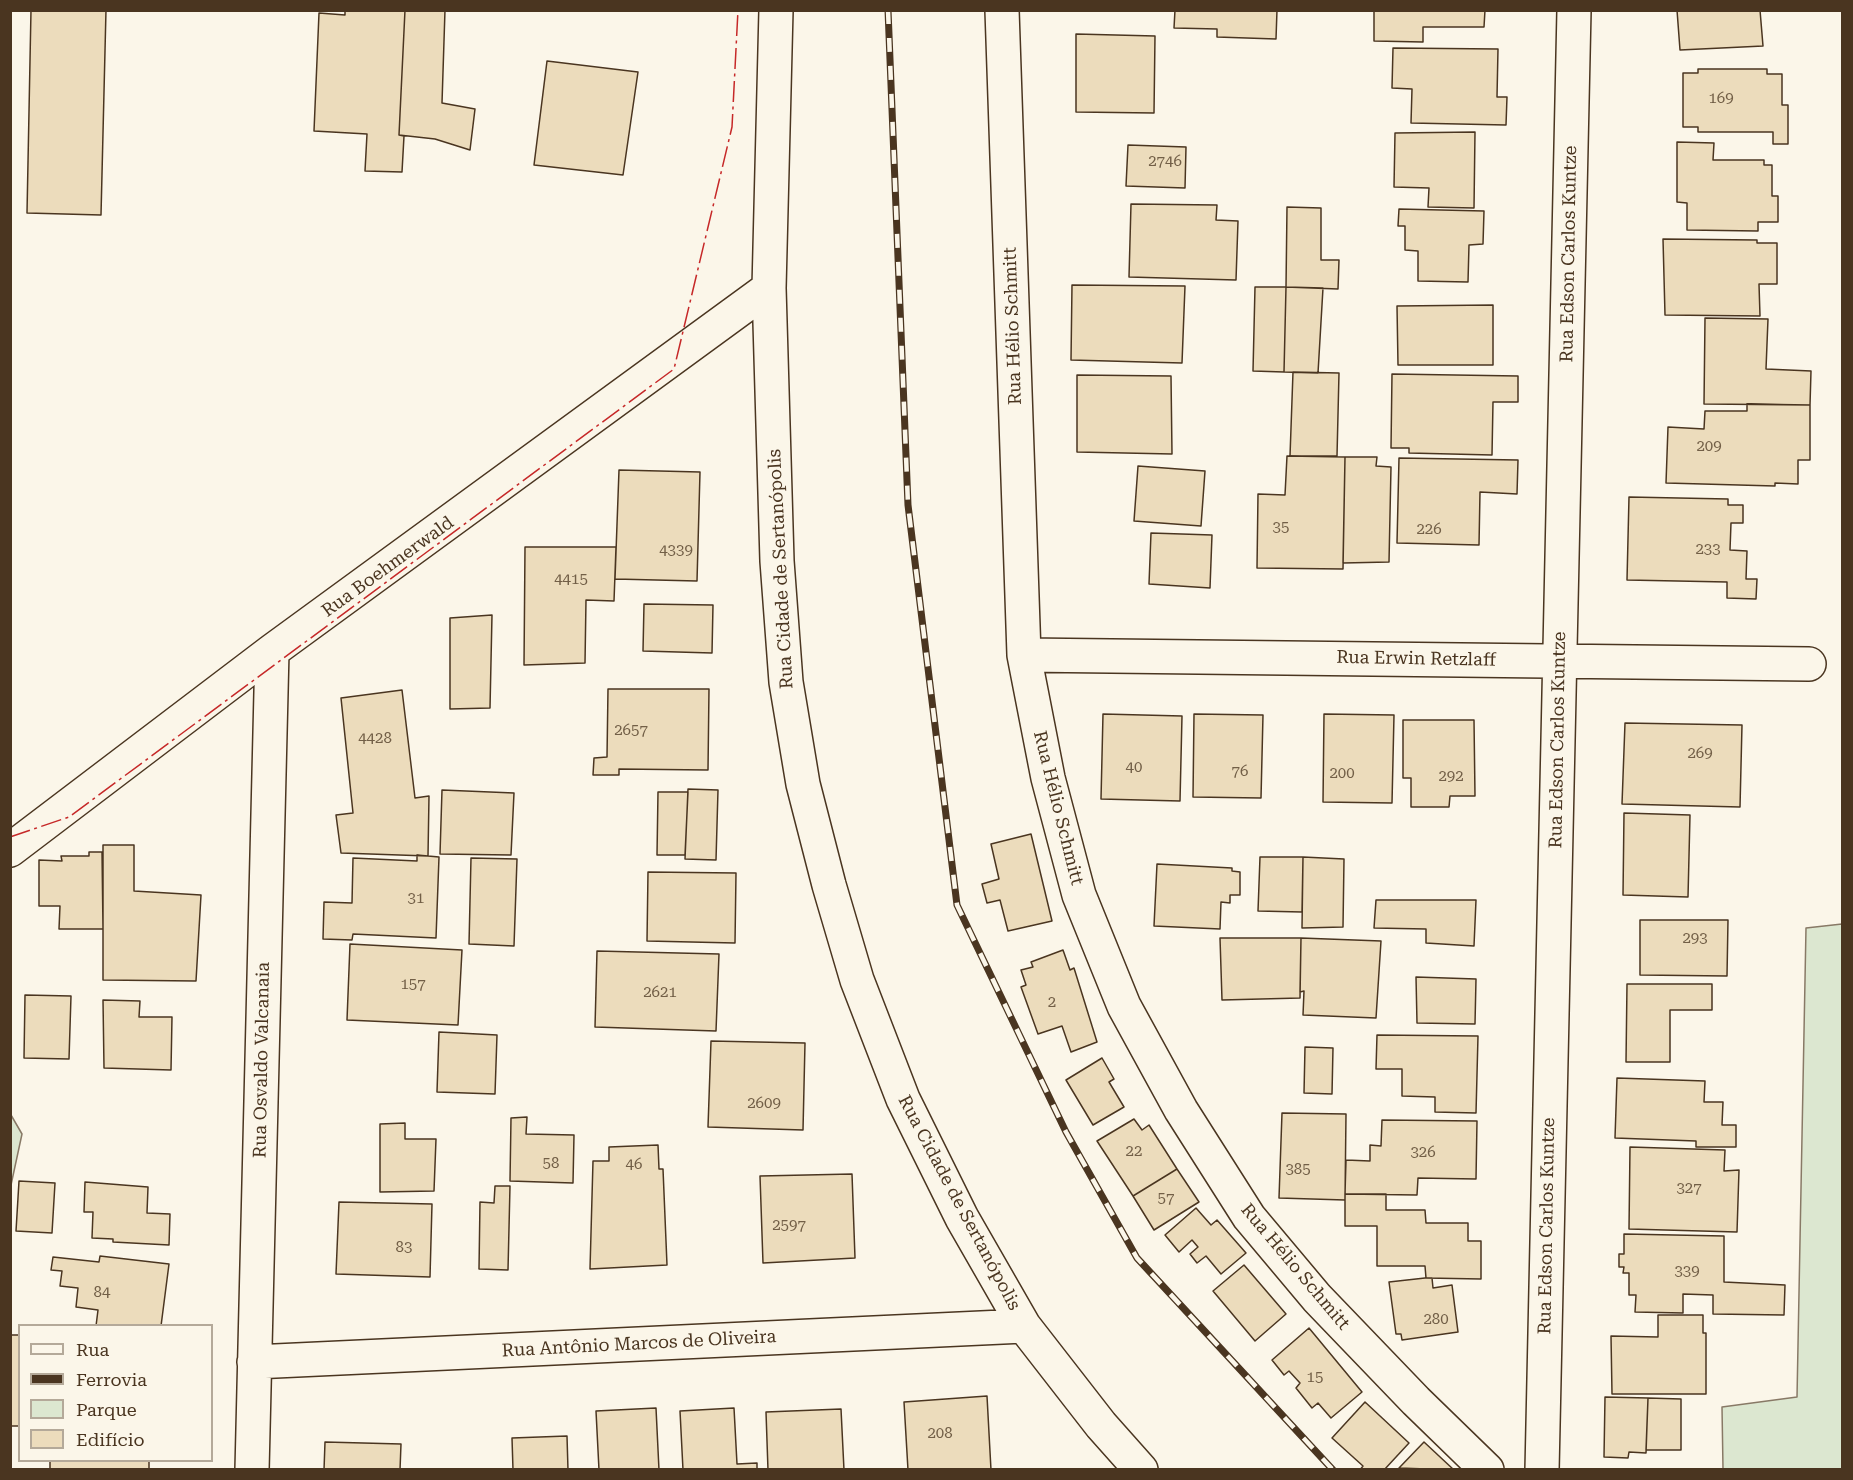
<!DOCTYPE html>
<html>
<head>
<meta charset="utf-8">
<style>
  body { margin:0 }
  #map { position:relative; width:1853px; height:1480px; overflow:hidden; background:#fbf6e9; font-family:"Roboto Serif",serif }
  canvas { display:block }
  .frame { position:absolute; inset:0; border:12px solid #4a3520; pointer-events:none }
  .legend { position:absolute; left:18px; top:1324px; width:195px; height:138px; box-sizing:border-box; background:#fbf6e9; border:2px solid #b4a999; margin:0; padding:8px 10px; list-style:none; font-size:18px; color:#4a3520 }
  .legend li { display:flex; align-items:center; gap:12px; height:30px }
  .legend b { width:30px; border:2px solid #b4a999 }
</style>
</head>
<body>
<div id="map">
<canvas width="1853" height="1480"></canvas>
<div class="frame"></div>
<ul class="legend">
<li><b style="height:8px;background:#fbf6e9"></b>Rua</li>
<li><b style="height:8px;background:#4a3520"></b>Ferrovia</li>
<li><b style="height:16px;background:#dce7d0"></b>Parque</li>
<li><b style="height:16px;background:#ecdcbc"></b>Edifício</li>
</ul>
</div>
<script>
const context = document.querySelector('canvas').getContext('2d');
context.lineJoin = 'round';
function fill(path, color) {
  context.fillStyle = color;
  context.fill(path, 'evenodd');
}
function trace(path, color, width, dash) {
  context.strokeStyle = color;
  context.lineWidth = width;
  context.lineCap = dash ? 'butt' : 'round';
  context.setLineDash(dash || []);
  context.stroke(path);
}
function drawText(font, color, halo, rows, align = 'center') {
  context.font = font + ' "Roboto Serif",serif';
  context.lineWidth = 4.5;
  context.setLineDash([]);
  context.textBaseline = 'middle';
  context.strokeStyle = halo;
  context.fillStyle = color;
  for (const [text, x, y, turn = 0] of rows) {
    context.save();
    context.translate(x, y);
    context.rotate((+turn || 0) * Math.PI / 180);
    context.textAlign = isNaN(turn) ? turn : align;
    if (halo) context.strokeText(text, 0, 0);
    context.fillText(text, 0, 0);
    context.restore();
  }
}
const green = new Path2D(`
  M 1842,924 L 1842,1469 L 1723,1469 L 1722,1407 L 1797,1397 L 1806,928 Z
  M 11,1115 L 22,1134 L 11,1185 L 10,1115 Z`);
const building = new Path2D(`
  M 31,10 L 106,10 L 101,215 L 27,213 Z
  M 345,10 L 405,10 L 399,135 L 404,136 L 402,172 L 365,171 L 367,134 L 314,131 L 319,13 L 345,15 Z
  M 405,10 L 445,10 L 442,103 L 475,109 L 470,150 L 435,139 L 399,135 Z
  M 1175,10 L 1277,10 L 1276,39 L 1217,37 L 1217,29 L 1174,28 Z
  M 1374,10 L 1485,10 L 1484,27 L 1423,27 L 1423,42 L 1374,41 Z
  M 1677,10 L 1760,10 L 1763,46 L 1680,50 Z
  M 1076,34 L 1155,36 L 1154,113 L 1076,112 Z
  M 1393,48 L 1498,49 L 1497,97 L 1507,97 L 1506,125 L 1411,123 L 1412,89 L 1392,88 Z
  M 547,61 L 638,72 L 623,175 L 534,165 Z
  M 1698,69 L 1767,69 L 1767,74 L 1782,74 L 1782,105 L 1788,105 L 1788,144 L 1773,144 L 1773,132 L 1698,132 L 1698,127 L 1683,127 L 1683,73 L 1698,73 Z
  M 1475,132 L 1474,208 L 1428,207 L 1429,188 L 1394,187 L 1395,133 Z
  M 1677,142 L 1714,143 L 1713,160 L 1764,160 L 1764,165 L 1772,165 L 1772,196 L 1778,196 L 1778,222 L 1758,222 L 1758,231 L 1687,230 L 1687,203 L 1677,202 Z
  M 1128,145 L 1186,147 L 1185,188 L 1126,186 Z
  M 1131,204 L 1217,205 L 1216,220 L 1238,221 L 1236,280 L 1129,277 Z
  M 1287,207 L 1321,208 L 1321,260 L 1339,260 L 1338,289 L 1286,287 Z
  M 1399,209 L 1484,211 L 1483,244 L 1469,245 L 1468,282 L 1418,281 L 1418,251 L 1405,250 L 1405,226 L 1398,226 Z
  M 1663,239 L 1757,240 L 1757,243 L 1777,243 L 1777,284 L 1759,284 L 1760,316 L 1665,315 Z
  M 1072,285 L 1185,286 L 1182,363 L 1071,360 Z
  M 1255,287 L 1286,287 L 1284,372 L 1253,371 Z
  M 1286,287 L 1323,288 L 1318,373 L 1284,372 Z
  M 1493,305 L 1493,365 L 1398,365 L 1397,306 Z
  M 1705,318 L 1768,319 L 1766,369 L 1811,371 L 1810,405 L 1704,404 Z
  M 1293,372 L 1339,373 L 1337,456 L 1290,456 Z
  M 1392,374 L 1518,376 L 1518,402 L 1493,402 L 1492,455 L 1409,453 L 1409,448 L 1391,448 Z
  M 1077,375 L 1171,376 L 1172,454 L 1077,452 Z
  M 1747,404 L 1810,405 L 1810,460 L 1798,460 L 1798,484 L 1775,483 L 1775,486 L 1666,483 L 1668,427 L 1704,429 L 1705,411 L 1747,411 Z
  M 1287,456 L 1345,457 L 1343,569 L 1257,568 L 1258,494 L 1285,495 Z
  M 1345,457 L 1377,457 L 1376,466 L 1391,467 L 1389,562 L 1343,563 Z
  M 1399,458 L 1518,460 L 1517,494 L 1480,492 L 1479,545 L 1397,543 Z
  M 1138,466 L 1205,471 L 1201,526 L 1134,521 Z
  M 619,470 L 700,472 L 697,581 L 615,579 Z
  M 1629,497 L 1728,499 L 1728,505 L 1743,505 L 1743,523 L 1731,523 L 1730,550 L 1747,551 L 1746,579 L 1757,579 L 1756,599 L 1727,598 L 1727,582 L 1627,580 Z
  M 1151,533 L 1212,535 L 1210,588 L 1149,584 Z
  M 525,547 L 616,547 L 614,601 L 586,600 L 585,663 L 524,665 Z
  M 644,604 L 713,605 L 712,653 L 643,651 Z
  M 492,615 L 490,708 L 450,709 L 450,618 Z
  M 608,689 L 709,689 L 708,770 L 619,769 L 619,775 L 593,775 L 594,758 L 607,757 Z
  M 402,690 L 415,798 L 429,796 L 428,856 L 341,853 L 336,815 L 353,813 L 341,698 Z
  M 1103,714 L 1182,716 L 1180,801 L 1101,799 Z
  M 1194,714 L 1263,715 L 1261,798 L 1193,797 Z
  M 1324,714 L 1394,715 L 1392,803 L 1323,802 Z
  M 1403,720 L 1474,720 L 1475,796 L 1450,796 L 1449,807 L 1411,807 L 1411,778 L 1403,778 Z
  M 1625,723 L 1742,725 L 1740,807 L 1622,804 Z
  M 688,789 L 718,790 L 716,860 L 685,859 Z
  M 442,790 L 514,793 L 511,855 L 440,854 Z
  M 658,792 L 688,792 L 685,855 L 657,855 Z
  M 1624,813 L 1690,815 L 1688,897 L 1623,895 Z
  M 1031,834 L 1052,921 L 1008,931 L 1000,900 L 987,903 L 982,884 L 999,879 L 991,844 Z
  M 103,845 L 134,845 L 134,891 L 201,895 L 196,981 L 103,980 Z
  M 89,852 L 102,852 L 103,929 L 59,929 L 60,906 L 39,906 L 39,860 L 62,861 L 61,856 L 89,856 Z
  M 417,855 L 439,857 L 436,938 L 353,934 L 352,940 L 323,939 L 324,902 L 352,903 L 353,858 L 417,861 Z
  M 1260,857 L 1303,857 L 1302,912 L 1258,911 Z
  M 1303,857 L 1344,859 L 1343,927 L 1302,928 Z
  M 471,858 L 517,859 L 514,946 L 469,944 Z
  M 1157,864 L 1232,868 L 1232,871 L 1240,872 L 1240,895 L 1230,895 L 1230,903 L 1221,902 L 1220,929 L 1154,926 Z
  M 648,872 L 736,873 L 735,943 L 647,941 Z
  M 1376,900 L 1476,900 L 1474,946 L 1426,943 L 1426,929 L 1374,928 Z
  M 1640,920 L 1728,920 L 1727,976 L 1640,975 Z
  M 1220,938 L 1301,938 L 1300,998 L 1222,1000 Z
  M 1301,938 L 1381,941 L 1376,1018 L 1303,1015 L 1304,991 L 1300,992 Z
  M 350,944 L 462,950 L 458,1025 L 347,1020 Z
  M 1063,950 L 1070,970 L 1074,968 L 1097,1042 L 1071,1052 L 1062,1026 L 1038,1034 L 1021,987 L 1026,985 L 1021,970 L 1033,967 L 1031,962 Z
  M 597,951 L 719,954 L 716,1031 L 595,1027 Z
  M 1416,977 L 1476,979 L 1475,1024 L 1417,1023 Z
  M 1627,984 L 1712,984 L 1712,1010 L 1670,1010 L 1670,1062 L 1626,1062 Z
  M 25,995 L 71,996 L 69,1059 L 24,1058 Z
  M 103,1000 L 140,1001 L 139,1017 L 172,1017 L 171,1070 L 104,1068 Z
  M 439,1032 L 497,1035 L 495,1094 L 437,1092 Z
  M 1377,1035 L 1478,1036 L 1476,1113 L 1435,1112 L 1435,1097 L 1402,1096 L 1402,1069 L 1376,1069 Z
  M 711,1041 L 805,1043 L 803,1130 L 708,1127 Z
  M 1305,1047 L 1333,1048 L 1332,1094 L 1304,1093 Z
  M 1102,1058 L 1114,1079 L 1109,1082 L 1124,1107 L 1093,1125 L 1066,1080 Z
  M 1617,1078 L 1705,1081 L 1704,1102 L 1723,1102 L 1722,1125 L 1736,1125 L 1736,1147 L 1696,1147 L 1696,1141 L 1615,1138 Z
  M 1282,1113 L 1346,1114 L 1345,1200 L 1279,1198 Z
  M 527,1117 L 526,1134 L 574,1135 L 573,1183 L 510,1181 L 511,1118 Z
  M 1134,1119 L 1142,1130 L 1149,1125 L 1177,1169 L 1133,1196 L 1097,1141 Z
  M 1382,1120 L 1477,1121 L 1476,1179 L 1418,1178 L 1417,1195 L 1345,1194 L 1346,1160 L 1370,1161 L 1370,1145 L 1381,1146 Z
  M 405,1123 L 405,1139 L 436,1139 L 434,1191 L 380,1192 L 380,1124 Z
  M 658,1145 L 659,1169 L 663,1169 L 667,1265 L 590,1269 L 593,1161 L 609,1161 L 609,1147 Z
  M 1630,1147 L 1725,1150 L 1724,1171 L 1739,1170 L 1737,1232 L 1629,1229 Z
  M 1177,1169 L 1199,1202 L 1154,1230 L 1133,1196 Z
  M 852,1174 L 855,1258 L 763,1263 L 760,1176 Z
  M 19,1181 L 55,1183 L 52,1233 L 16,1231 Z
  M 85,1182 L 148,1187 L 147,1213 L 170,1214 L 169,1245 L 113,1242 L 113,1239 L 92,1238 L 93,1212 L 84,1212 Z
  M 495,1186 L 510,1186 L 508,1270 L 479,1269 L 480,1202 L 494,1203 Z
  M 1345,1194 L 1386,1194 L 1386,1210 L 1425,1210 L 1426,1223 L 1468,1223 L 1468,1241 L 1481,1241 L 1481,1279 L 1426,1278 L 1425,1266 L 1377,1266 L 1377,1226 L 1345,1226 Z
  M 339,1202 L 432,1204 L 430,1277 L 336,1274 Z
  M 1196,1208 L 1211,1225 L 1217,1220 L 1246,1253 L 1221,1274 L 1206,1256 L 1197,1263 L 1190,1254 L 1198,1247 L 1192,1240 L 1179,1252 L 1165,1235 Z
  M 1624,1234 L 1724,1236 L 1724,1282 L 1785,1285 L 1784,1315 L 1713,1314 L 1713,1295 L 1683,1294 L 1683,1313 L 1635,1312 L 1636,1295 L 1629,1295 L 1629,1273 L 1623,1273 L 1624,1267 L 1619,1267 L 1619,1254 L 1624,1254 Z
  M 100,1256 L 169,1264 L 161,1326 L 96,1326 L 98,1310 L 76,1307 L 78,1288 L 60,1286 L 62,1271 L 51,1270 L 53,1257 L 99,1262 Z
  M 1244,1265 L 1286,1314 L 1255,1341 L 1213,1291 Z
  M 1425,1278 L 1432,1278 L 1433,1288 L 1452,1285 L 1458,1332 L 1402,1340 L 1401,1334 L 1396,1334 L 1389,1282 Z
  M 1658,1315 L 1703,1315 L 1703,1333 L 1706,1333 L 1706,1394 L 1612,1394 L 1611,1336 L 1658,1337 Z
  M 1309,1328 L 1362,1392 L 1331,1418 L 1318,1403 L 1312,1408 L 1296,1388 L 1300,1383 L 1289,1371 L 1284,1375 L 1272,1360 Z
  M 10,1335 L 20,1335 L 20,1426 L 10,1426 Z
  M 987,1396 L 991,1470 L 908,1470 L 904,1402 Z
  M 1605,1397 L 1648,1398 L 1646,1453 L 1629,1452 L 1628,1458 L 1604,1457 Z
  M 1648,1398 L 1681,1399 L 1681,1450 L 1646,1450 Z
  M 1365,1402 L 1409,1443 L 1384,1470 L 1360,1470 L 1363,1466 L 1332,1438 Z
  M 656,1408 L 659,1470 L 599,1470 L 596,1411 Z
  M 734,1408 L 737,1464 L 757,1463 L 757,1470 L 683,1470 L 680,1411 Z
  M 841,1409 L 844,1470 L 768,1470 L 766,1412 Z
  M 567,1436 L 568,1470 L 513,1470 L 512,1438 Z
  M 325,1442 L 401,1444 L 400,1470 L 324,1470 Z
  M 1424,1442 L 1454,1470 L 1399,1468 Z
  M 50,1460 L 149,1460 L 149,1470 L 50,1470 Z`);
const minor = new Path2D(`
  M 776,10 L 769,288 L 777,561 L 786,682 L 803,784 L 829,885 L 857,980 L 903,1099 L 962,1218 L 1024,1326 L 1101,1425 L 1141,1470
  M 1002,10 L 1024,655 L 1048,778 L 1079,895 L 1124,1006 L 1181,1110 L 1249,1217 L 1317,1298 L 1416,1401 L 1487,1470
  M 1024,655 L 1809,664
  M 10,850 L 272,651 L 769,288
  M 254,1362 L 1024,1326
  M 252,1470 L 272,651
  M 1542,1470 L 1574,10`);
const rail = new Path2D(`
  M 888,10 L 908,505 L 957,905 L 1066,1132 L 1137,1258 L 1333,1470`);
const power = new Path2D(`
  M 10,837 L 69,817 L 674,369 L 732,127 L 738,10`);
const numberNames = [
  ["169",1721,99],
  ["2746",1165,162],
  ["209",1709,447],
  ["35",1281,528],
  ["226",1429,530],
  ["233",1708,550],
  ["4339",676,551],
  ["4415",571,580],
  ["2657",631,731],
  ["4428",375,739],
  ["269",1700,754],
  ["40",1134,768],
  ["76",1240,772],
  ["200",1342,774],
  ["292",1451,777],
  ["31",416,899],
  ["293",1695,939],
  ["157",413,985],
  ["2621",660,993],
  ["2",1052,1003],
  ["2609",764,1104],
  ["22",1134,1152],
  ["326",1423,1153],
  ["58",551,1164],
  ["46",634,1165],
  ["385",1298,1170],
  ["327",1689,1189],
  ["57",1166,1199],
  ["2597",789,1226],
  ["83",404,1248],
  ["339",1687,1272],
  ["84",102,1293],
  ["280",1436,1320],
  ["15",1315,1378],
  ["208",940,1434]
];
const streetNames = [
  ["Rua Edson Carlos Kuntze",1569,254,-89],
  ["Rua Hélio Schmitt",1013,326,-92],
  ["Rua Boehmerwald",388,567,-36],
  ["Rua Cidade de Sertanópolis",781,569,-93],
  ["Rua Erwin Retzlaff",1416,659,1],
  ["Rua Edson Carlos Kuntze",1558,740,-89],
  ["Rua Hélio Schmitt",1058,808,76],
  ["Rua Osvaldo Valcanaia",262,1060,-89],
  ["Rua Cidade de Sertanópolis",959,1203,62],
  ["Rua Edson Carlos Kuntze",1547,1226,-89],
  ["Rua Hélio Schmitt",1295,1267,50],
  ["Rua Antônio Marcos de Oliveira",639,1344,-3]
];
fill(green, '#dce7d0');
trace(green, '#887966', 1.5);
fill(building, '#ecdcbc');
trace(building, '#4a3520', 1.5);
trace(minor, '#4a3520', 36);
trace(minor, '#fbf6e9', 33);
trace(rail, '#4a3520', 7);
trace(rail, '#fbf6e9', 4.5, [14]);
trace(power, '#c62828', 1.5, [21, 4.5, 3, 4.5]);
drawText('15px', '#725f47', null, numberNames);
drawText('18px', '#4a3520', '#fbf6e9', streetNames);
</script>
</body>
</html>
